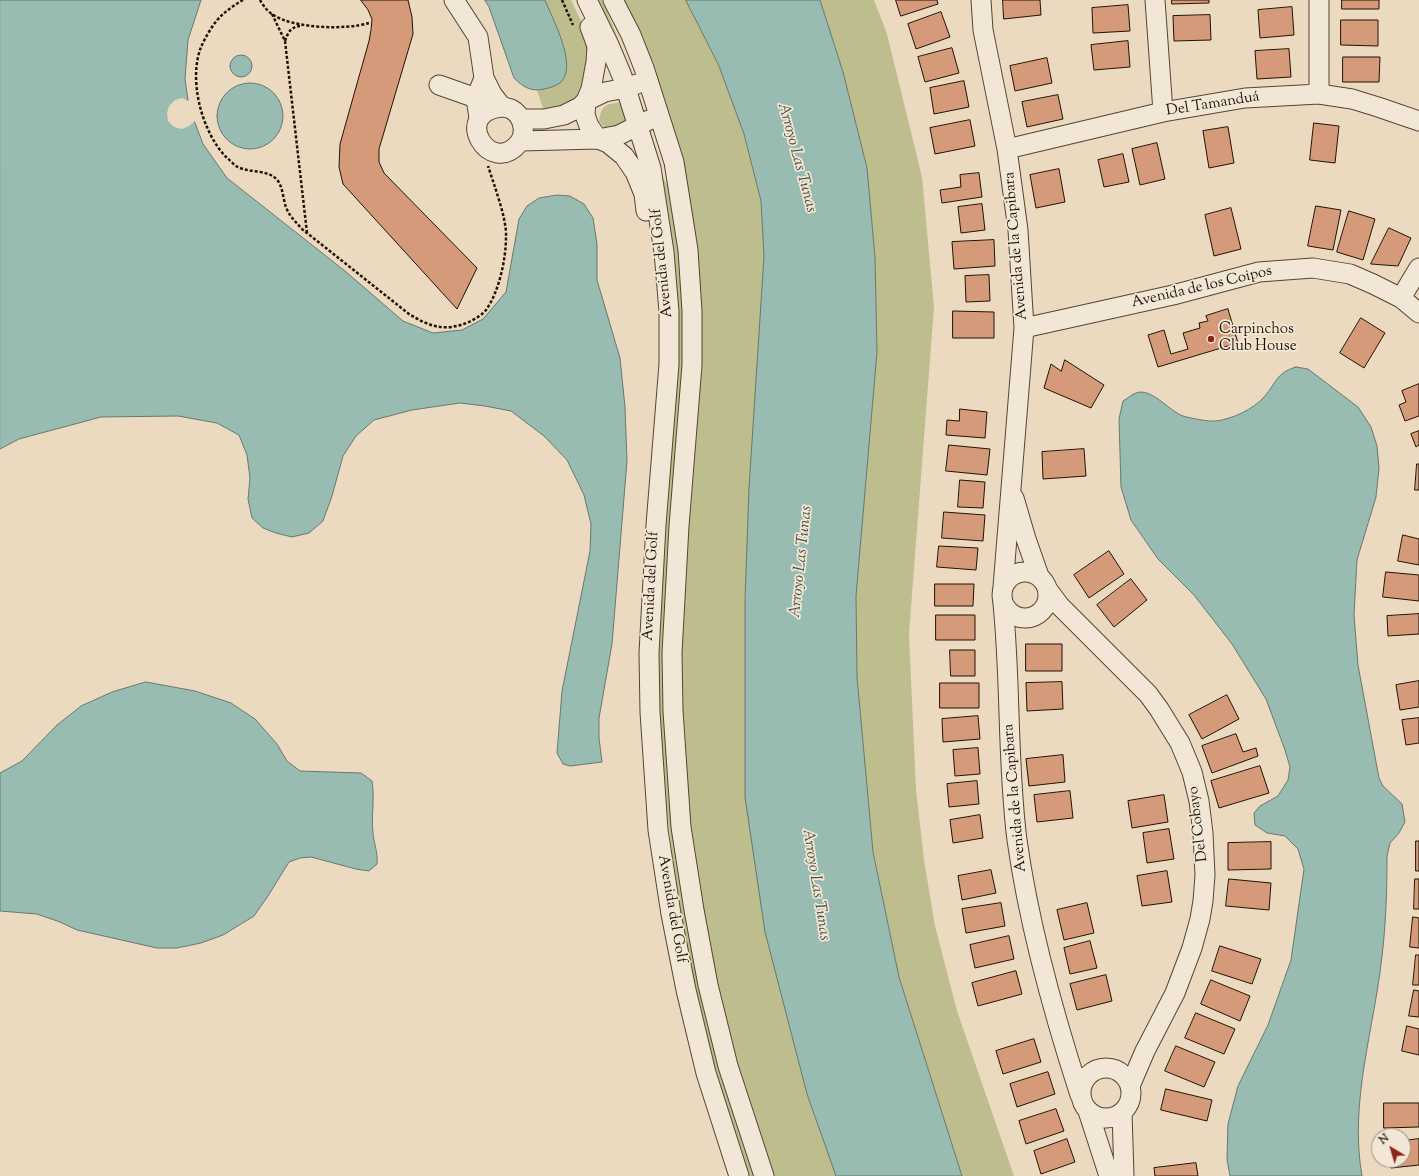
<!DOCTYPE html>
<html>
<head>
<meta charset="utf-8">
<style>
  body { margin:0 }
  #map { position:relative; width:1419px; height:1176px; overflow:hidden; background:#ebdac0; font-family:"Sorts Mill Goudy",serif }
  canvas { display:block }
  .north { position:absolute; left:1371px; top:1128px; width:40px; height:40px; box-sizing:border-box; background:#f2e7d6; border:1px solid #9e9281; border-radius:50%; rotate:322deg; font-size:11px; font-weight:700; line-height:16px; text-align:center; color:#211302 }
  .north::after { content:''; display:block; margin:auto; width:14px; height:18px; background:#8f2418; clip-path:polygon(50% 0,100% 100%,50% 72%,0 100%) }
</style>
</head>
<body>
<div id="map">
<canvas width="1419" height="1176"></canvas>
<div class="north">N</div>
</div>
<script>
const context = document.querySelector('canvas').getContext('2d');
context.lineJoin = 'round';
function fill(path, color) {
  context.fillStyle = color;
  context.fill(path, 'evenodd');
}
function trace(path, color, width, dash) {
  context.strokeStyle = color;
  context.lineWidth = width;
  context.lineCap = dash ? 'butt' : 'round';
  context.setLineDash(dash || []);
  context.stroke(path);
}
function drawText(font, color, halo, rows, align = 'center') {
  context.font = font + ' "Sorts Mill Goudy",serif';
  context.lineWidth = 3.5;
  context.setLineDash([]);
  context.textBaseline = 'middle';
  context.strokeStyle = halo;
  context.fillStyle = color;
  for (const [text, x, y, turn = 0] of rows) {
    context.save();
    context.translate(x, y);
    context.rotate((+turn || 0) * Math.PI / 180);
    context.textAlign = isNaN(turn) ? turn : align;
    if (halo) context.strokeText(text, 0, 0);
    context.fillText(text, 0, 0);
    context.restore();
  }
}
const green = new Path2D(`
  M 545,0 L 571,0 L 588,36 L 592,55 L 579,103 L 544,111 L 537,90 L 554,86 L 566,71 L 567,65 L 563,46 Z
  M 596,0 L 602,0 L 634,77 L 630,77 Z
  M 622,0 L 686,0 L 719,66 L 744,134 L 761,201 L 764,256 L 745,600 L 745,797 L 807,1094 L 836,1176 L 772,1176 L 731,1048 L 706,943 L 693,857 L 685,779 L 679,648 L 696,388 L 702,347 L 693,219 L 679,155 Z
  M 820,0 L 874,0 L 887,34 L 922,177 L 934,307 L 909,634 L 916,790 L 924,860 L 935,926 L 957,1011 L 1014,1176 L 962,1176 L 899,977 L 873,852 L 857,677 L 856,596 L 877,352 L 875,257 L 867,168 L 843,72 Z
  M 622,102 L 628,120 L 614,129 L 604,127 L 599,121 C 602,103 606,105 622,102 Z
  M 660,172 L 662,172 L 663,177 L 672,196 L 676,217 L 685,331 L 669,777 L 756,1176 L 748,1176 L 730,1122 L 697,1001 L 676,883 L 663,779 L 659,710 L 658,629 L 677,333 L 676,275 L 669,219 Z`);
const water = new Path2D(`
  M 0,0 L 201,0 L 188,40 L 185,79 L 189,107 L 203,144 L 227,178 L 345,271 L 403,321 L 433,333 L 462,330 L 483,319 L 506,292 L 519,219 L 527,206 L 539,198 L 557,195 L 570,196 L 584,204 L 593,218 L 597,244 L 597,280 L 620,358 L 625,407 L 627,461 L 612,644 L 599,718 L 599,738 L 602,762 L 570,766 L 563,764 L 557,753 L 562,691 L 590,551 L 591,524 L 584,495 L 567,460 L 544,436 L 511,411 L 485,406 L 460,403 L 412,410 L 374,420 L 356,436 L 343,456 L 332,496 L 323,521 L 309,533 L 292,537 L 276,533 L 263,528 L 252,518 L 248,499 L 250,478 L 247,455 L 239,435 L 217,423 L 178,416 L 101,417 L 19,439 L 0,449 Z
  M 485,0 L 545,0 C 552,18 578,65 561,82 C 556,86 550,88 544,89 C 531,92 523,87 514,78 L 489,7 Z
  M 686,0 L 820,0 L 843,72 L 867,168 L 875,257 L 877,352 L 856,596 L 857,677 L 873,852 L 899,977 L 962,1176 L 836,1176 L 807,1094 L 765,932 L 745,797 L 745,600 L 749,488 L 764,256 L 761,201 L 744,134 L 719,66 Z
  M230 66a11 11 0 1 1 22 0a11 11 0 1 1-22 0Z
  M217 116a33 33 0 1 1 66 0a33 33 0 1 1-66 0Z
  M 1296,367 L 1308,369 L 1358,407 L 1371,427 L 1377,446 L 1379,468 L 1376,497 L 1357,560 L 1354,615 L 1358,665 L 1379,778 L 1383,786 L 1402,804 L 1405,822 L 1399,833 L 1390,843 L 1387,856 C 1387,890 1386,923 1382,956 C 1374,1030 1349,1102 1362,1176 L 1230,1176 L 1227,1159 L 1228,1124 L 1238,1086 L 1268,1025 L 1291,960 L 1304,869 L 1298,849 L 1285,836 L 1267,833 L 1255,825 L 1254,813 L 1260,806 L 1278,796 L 1288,780 L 1290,767 L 1285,750 L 1266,699 L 1232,644 L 1194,595 L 1158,559 L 1131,520 L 1121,487 L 1119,419 L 1123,401 C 1127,399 1132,394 1136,393 C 1151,387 1169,411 1183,416 C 1190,418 1209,422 1216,421 C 1232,419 1254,409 1264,397 C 1277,382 1276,373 1296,367 Z
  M 146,682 L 195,691 L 231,703 L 255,719 L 277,744 L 287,761 L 300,771 L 361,773 L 372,781 C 375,799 371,815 373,833 C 374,845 378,851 377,864 L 369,871 L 356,869 L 311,857 L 300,858 L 289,862 L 268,896 L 254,916 L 223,935 L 201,943 L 177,948 L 157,948 L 77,930 L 60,922 L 37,914 L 0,911 L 0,773 L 22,761 L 57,725 L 81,706 L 112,692 Z`);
const pier = new Path2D(`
  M 182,98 L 191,102 L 196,118 L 195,121 L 189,126 L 182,129 L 174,127 L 168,121 L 167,113 L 169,106 L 175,100 Z`);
const building = new Path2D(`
  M 361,0 L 408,0 L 412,17 L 413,34 L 379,149 L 379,162 L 384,173 L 477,268 L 457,309 L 343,184 L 339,167 L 340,144 L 369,41 L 371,30 L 372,19 L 368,10 Z
  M 896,0 L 937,0 L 938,4 L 901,16 Z
  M 1003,0 L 1040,0 L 1041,15 L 1004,19 Z
  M 1172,0 L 1209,0 L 1209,3 L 1172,4 Z
  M 1342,0 L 1379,0 L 1379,9 L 1342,9 Z
  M 1128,5 L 1130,31 L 1093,33 L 1092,8 Z
  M 1292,7 L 1294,35 L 1260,38 L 1258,10 Z
  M 941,12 L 950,37 L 916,49 L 908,24 Z
  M 1210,15 L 1211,40 L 1174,41 L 1173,16 Z
  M 1341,20 L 1378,20 L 1378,46 L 1341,45 Z
  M 1128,41 L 1130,67 L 1094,70 L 1091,45 Z
  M 952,48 L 959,73 L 925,82 L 918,57 Z
  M 1289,49 L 1291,77 L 1257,79 L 1255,51 Z
  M 1343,57 L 1380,57 L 1379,82 L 1343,82 Z
  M 1047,58 L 1052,83 L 1015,91 L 1010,66 Z
  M 964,81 L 969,107 L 934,114 L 930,88 Z
  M 1058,95 L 1063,119 L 1027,127 L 1022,102 Z
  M 970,120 L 975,146 L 935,154 L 930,128 Z
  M 1314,123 L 1339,126 L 1335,163 L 1310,160 Z
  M 1228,127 L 1234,163 L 1209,168 L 1203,131 Z
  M 1157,143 L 1165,179 L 1140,185 L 1132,149 Z
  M 1123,154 L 1129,182 L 1104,187 L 1098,160 Z
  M 1059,169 L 1065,202 L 1036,208 L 1030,175 Z
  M 979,173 L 982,197 L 942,203 L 940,190 L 961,187 L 960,175 Z
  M 982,204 L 985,230 L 961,233 L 958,207 Z
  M 1316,206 L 1341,210 L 1333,250 L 1308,246 Z
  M 1231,208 L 1241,249 L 1214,256 L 1205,215 Z
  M 1349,211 L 1375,219 L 1363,260 L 1337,252 Z
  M 1389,228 L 1411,238 L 1398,266 L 1371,264 Z
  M 994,240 L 995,266 L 954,269 L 952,242 Z
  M 989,275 L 990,301 L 966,302 L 965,276 Z
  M 1228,309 L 1238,343 L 1158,367 L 1148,335 L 1164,330 L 1171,354 L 1188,349 L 1183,333 L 1200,328 L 1199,323 L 1208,321 L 1206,316 Z
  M 953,311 L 994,312 L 994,338 L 953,338 Z
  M 1361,318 L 1385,333 L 1364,368 L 1340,353 Z
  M 1065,360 L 1104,385 L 1091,408 L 1044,388 L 1051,364 L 1061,371 Z
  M 1419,384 L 1419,416 L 1405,421 L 1399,405 L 1406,402 L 1402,391 Z
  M 960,409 L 987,412 L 985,438 L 946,435 L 947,420 L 959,421 Z
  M 1419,431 L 1419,445 L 1416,447 L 1411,434 Z
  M 949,445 L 990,449 L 987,475 L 946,471 Z
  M 1084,449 L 1086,476 L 1043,479 L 1042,452 Z
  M 1417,464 L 1419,464 L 1419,490 L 1415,490 Z
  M 960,480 L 985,482 L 983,508 L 958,507 Z
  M 944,512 L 985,515 L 983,541 L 942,538 Z
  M 1403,535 L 1419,539 L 1419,565 L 1398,561 Z
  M 939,546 L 978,548 L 976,570 L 937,567 Z
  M 1109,551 L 1124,574 L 1089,598 L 1074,575 Z
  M 1386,572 L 1419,575 L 1419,601 L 1383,597 Z
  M 1131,579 L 1147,600 L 1114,627 L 1097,605 Z
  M 935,584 L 974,584 L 973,606 L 935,606 Z
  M 1419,614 L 1419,634 L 1388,636 L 1387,616 Z
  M 936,615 L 975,615 L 975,640 L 936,640 Z
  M 1026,644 L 1062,644 L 1062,671 L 1026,671 Z
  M 950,650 L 975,650 L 975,676 L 951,676 Z
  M 1419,681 L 1419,707 L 1400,710 L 1396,685 Z
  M 1062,682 L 1063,709 L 1027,711 L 1026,683 Z
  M 940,683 L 979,683 L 979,708 L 940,708 Z
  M 1227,695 L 1239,719 L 1202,739 L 1189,715 Z
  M 978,716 L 980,739 L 943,742 L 942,719 Z
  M 1419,718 L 1419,743 L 1406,745 L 1402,720 Z
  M 1236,734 L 1243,752 L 1256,748 L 1258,756 L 1212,773 L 1202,746 Z
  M 978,748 L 980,774 L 955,776 L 953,750 Z
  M 1063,755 L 1065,782 L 1029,786 L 1026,759 Z
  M 1260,766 L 1269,793 L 1219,808 L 1211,781 Z
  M 977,781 L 979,804 L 949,807 L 947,784 Z
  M 1070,791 L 1073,818 L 1037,822 L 1034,795 Z
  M 1164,795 L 1168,822 L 1132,828 L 1128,801 Z
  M 980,815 L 983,838 L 953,843 L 950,820 Z
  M 1169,829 L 1174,859 L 1147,863 L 1143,833 Z
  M 1416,841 L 1419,841 L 1419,871 L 1416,871 Z
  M 1271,842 L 1271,869 L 1228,870 L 1228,843 Z
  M 991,870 L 996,893 L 962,900 L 958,876 Z
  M 1167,871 L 1172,902 L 1142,906 L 1137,876 Z
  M 1229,879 L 1271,883 L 1269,910 L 1226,906 Z
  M 1415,879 L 1419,879 L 1419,909 L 1414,909 Z
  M 1001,903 L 1005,926 L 966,933 L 962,909 Z
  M 1087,903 L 1094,933 L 1064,940 L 1057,910 Z
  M 1413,917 L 1419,918 L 1419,948 L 1410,947 Z
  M 1009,936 L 1014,959 L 975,968 L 970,945 Z
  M 1090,941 L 1097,968 L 1070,974 L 1064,948 Z
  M 1220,946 L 1261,959 L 1252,984 L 1212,971 Z
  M 1416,955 L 1419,955 L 1419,985 L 1413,985 Z
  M 1016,971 L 1022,994 L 978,1006 L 972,983 Z
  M 1106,975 L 1112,1001 L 1077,1010 L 1070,984 Z
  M 1211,980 L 1250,996 L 1240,1021 L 1201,1004 Z
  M 1414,990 L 1419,991 L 1419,1017 L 1409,1016 Z
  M 1196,1013 L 1235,1029 L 1224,1054 L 1185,1038 Z
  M 1407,1026 L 1419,1029 L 1419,1055 L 1402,1051 Z
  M 1034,1039 L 1041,1062 L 1003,1074 L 996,1051 Z
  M 1176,1046 L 1215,1062 L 1204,1087 L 1165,1071 Z
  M 1048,1072 L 1055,1094 L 1017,1107 L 1010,1084 Z
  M 1166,1089 L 1212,1100 L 1207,1121 L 1161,1110 Z
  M 1384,1103 L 1419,1103 L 1419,1127 L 1384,1128 Z
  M 1056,1109 L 1064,1131 L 1026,1144 L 1019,1121 Z
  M 1067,1139 L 1075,1162 L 1041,1174 L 1034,1151 Z
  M 1419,1139 L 1419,1165 L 1391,1168 L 1391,1160 L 1403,1160 L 1403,1141 Z
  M 1196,1163 L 1198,1176 L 1155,1176 L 1154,1168 Z`);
const path = new Path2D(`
  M 243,0 C 236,4 229,9 223,14 C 214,22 206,36 201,47 C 188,80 202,133 227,158 C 230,160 233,164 236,166 C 249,174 268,168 278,181 C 283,188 283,199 286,207 C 289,216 296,222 302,229 L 409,314 C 430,327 445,332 469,322 C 475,319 482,315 486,310 C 499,292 506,259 506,237 C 507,219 494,185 488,166
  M 260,0 C 263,5 267,11 272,14 C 293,29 346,30 369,23
  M 562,0 L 573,25
  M 272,14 L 285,41 L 307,233
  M 285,41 C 288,32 291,27 300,26`);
const minor = new Path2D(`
  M 454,0 L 478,37 L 484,78 L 492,94 L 502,107
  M 587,0 L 609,45 L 622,76 L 651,168 L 664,252 L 669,312 L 669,364 L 656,525 L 649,653 L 650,712 L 658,830 L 671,914 L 686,990 L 706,1073 L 739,1176
  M 613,0 L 631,35 L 644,68 L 674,162 L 688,250 L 692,311 L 692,365 L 679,526 L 672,653 L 673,711 L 681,827 L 694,910 L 708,985 L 728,1066 L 764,1176
  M 981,0 L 983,30 L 1007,149 L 1018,230 L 1024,328 L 1003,587
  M 1155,0 L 1163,112
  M 590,27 L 597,46 L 596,62 L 591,89 L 586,101 L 585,115 L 589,126 L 598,139 L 608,143 L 624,156 L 635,172 L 644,194 L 646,211
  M 439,85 L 476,98
  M 1319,94 L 1319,0
  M 502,107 C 505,107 508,108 511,109 C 523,115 527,133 519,143 C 490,178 450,112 502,107 Z
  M 479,118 L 476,98 L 484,78
  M 521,119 L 544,119 L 564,115 L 580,107 L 586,101 L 605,92 L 626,88 L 637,84
  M 521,141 L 598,139 L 619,135 L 649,120
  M 1007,149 L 1163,112 L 1245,98 L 1319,94 L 1352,99 L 1378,107 L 1419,121
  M 1401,298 L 1419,268
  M 1024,328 L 1173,295 L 1259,272 L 1313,268 L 1350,274 L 1373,284 L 1401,298 L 1419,313
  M 1014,498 L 1026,539 L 1039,576
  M1002 595a23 23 0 1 1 46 0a23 23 0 1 1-46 0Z
  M 1048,590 L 1060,606 L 1148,694 L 1159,709 L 1180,743 L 1192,772 L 1199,801 L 1203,833 L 1205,875 L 1203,901 L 1200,919 L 1192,948 L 1175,993 L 1145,1051 L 1130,1086
  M 1003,604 C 1011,682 1007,762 1017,840 C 1029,926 1053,1012 1080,1095
  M1081 1093a25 25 0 1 1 50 0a25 25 0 1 1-50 0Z
  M 1088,1111 L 1109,1176
  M 1122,1112 L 1124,1176`);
const markers = [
  [1211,339,4,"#8f2418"]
];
const streetNames = [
  ["Del Tamanduá",1213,105,-9],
  ["Avenida de la Capibara",1017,246,-95],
  ["Avenida del Golf",663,263,-96],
  ["Avenida de los Coipos",1202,288,-13],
  ["Avenida del Golf",652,586,-87],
  ["Avenida de la Capibara",1016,798,-95],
  ["Del Cobayo",1199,824,-97],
  ["Avenida del Golf",671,909,80]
];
const poiNames = [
  ["Carpinchos",1219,330],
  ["Club House",1219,347]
];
const waterNames = [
  ["Arroyo Las Tunas",796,158,75],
  ["Arroyo Las Tunas",802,562,-84],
  ["Arroyo Las Tunas",815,885,81]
];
fill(green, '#bebd8e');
fill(water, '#98bbb2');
trace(water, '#68786c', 1);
fill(pier, '#ebdac0');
fill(building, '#d49a7a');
trace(building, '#211302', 1);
trace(minor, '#544532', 21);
trace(path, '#211302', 2.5, [3, 2]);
trace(minor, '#f2e7d6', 19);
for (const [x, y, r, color] of markers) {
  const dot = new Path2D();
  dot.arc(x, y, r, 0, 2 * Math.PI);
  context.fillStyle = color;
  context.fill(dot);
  trace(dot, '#f2e7d6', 1.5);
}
drawText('15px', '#211302', '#f2e7d6', streetNames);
drawText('15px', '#211302', '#f2e7d6', poiNames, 'left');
drawText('italic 16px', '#4b4e40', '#f2e7d6', waterNames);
</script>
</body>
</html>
